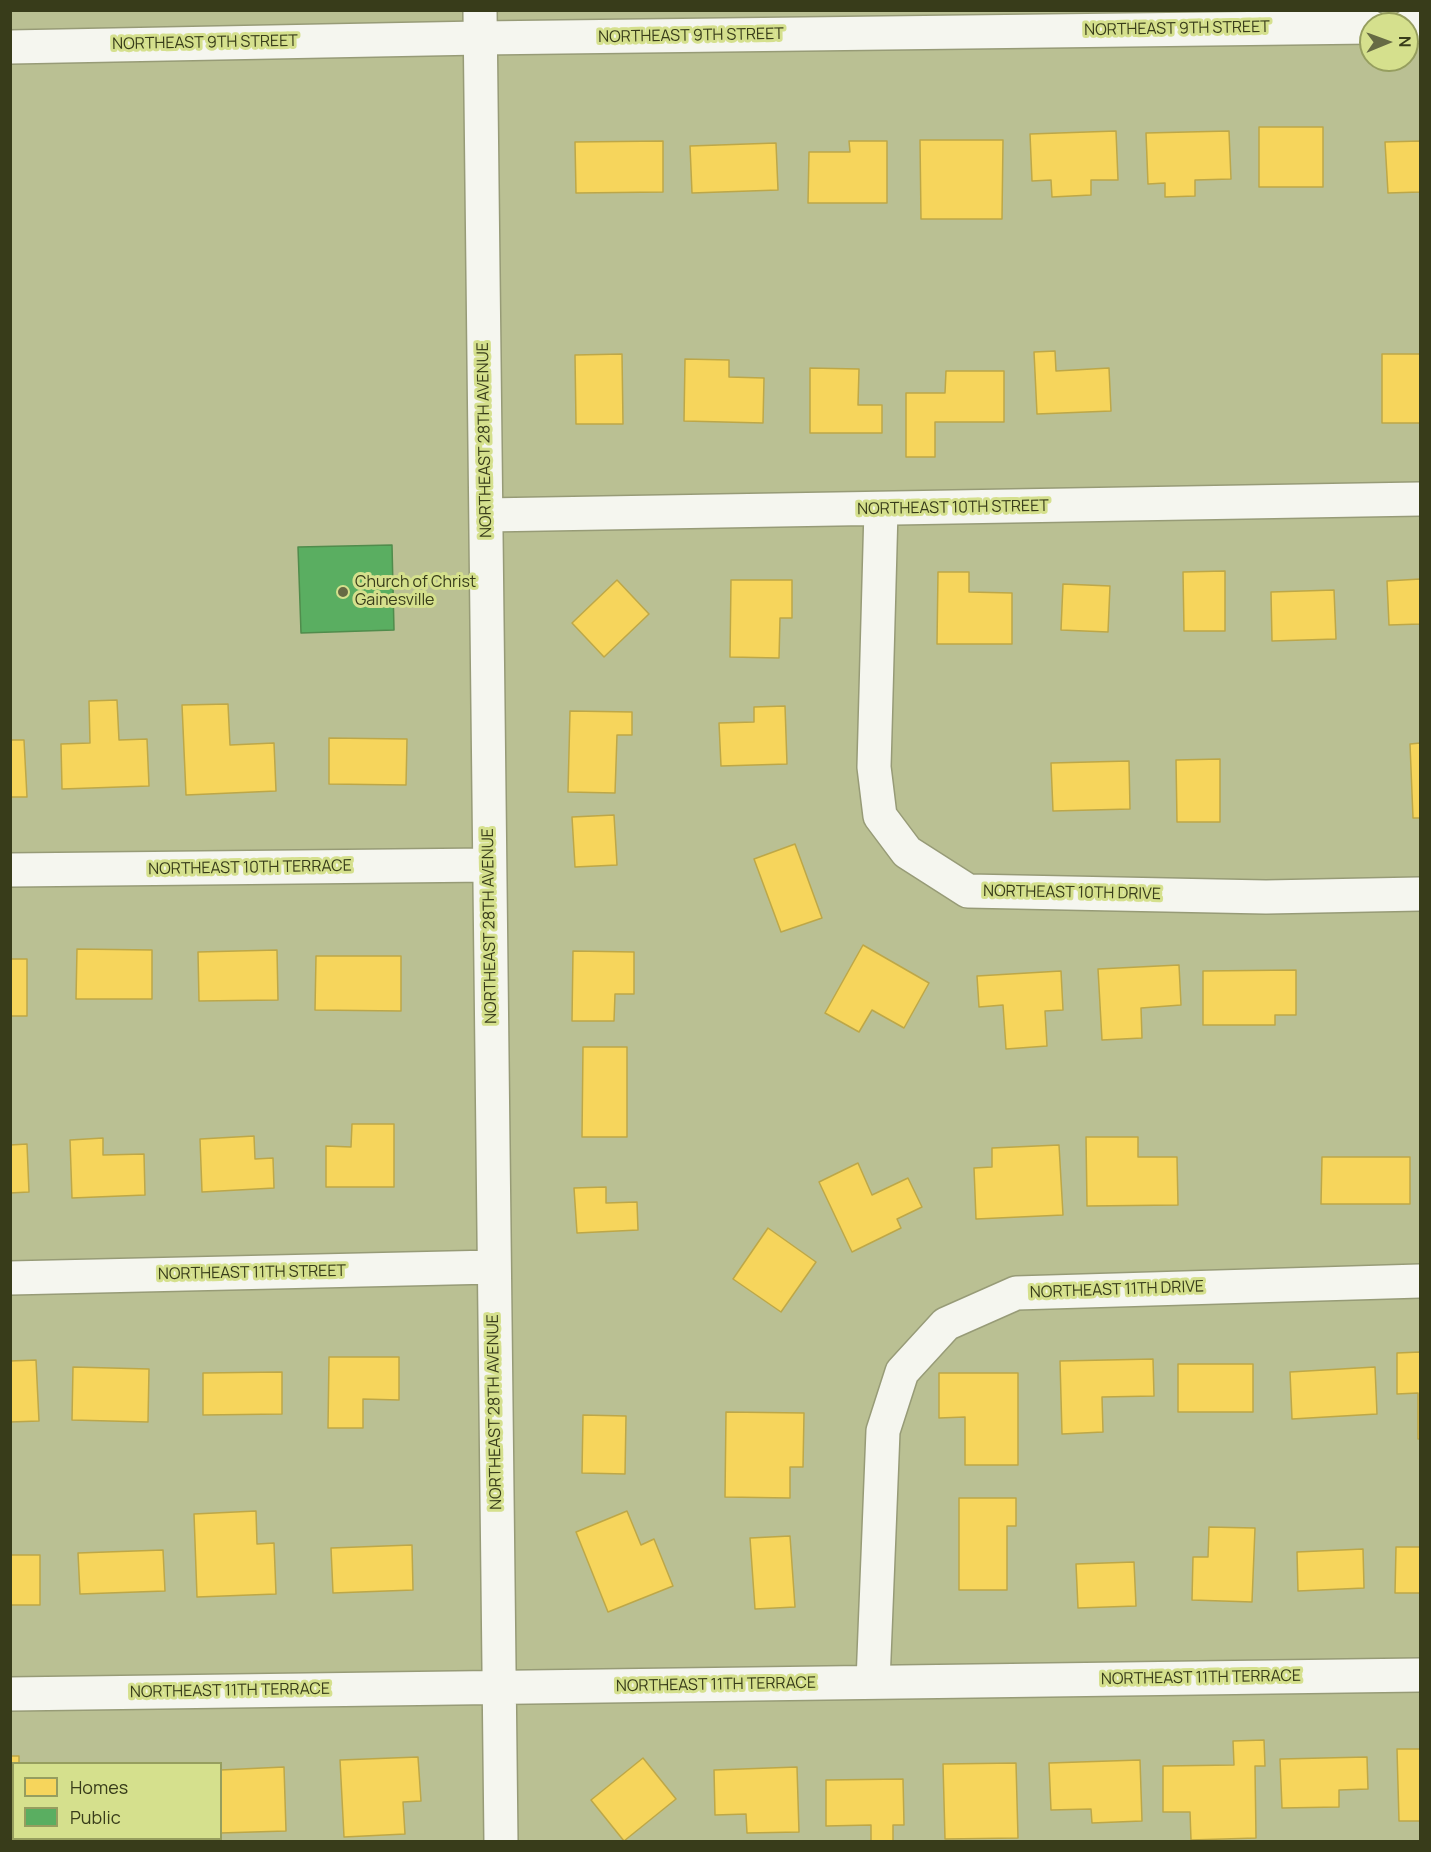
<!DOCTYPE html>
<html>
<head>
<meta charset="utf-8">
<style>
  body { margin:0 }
  #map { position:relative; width:1431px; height:1852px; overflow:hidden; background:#bac093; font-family:Manrope,sans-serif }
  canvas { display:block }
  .frame { position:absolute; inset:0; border:12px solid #383c1a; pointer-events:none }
  .legend { position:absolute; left:12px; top:1762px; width:210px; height:78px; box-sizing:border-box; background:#d5e08d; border:2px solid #969e5f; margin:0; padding:8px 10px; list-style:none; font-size:18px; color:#383c1a }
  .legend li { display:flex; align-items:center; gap:12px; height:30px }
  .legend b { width:30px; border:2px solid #969e5f }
  .north { position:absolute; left:1359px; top:12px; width:60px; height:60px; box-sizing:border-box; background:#d5e08d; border:2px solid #969e5f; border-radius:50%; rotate:89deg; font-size:16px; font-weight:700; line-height:24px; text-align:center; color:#383c1a }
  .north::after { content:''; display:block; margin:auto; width:21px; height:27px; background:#666a44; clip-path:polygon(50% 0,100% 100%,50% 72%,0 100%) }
</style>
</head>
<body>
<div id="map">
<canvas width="1431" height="1852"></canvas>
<div class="frame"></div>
<ul class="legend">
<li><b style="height:16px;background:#f6d55c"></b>Homes</li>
<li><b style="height:16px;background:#5aae61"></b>Public</li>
</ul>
<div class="north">N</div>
</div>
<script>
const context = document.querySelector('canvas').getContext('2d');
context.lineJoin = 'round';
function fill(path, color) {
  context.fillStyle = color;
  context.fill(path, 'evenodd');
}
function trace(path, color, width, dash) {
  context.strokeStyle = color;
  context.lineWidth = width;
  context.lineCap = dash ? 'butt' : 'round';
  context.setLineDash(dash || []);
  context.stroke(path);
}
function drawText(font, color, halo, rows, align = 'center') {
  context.font = font + ' Manrope,sans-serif';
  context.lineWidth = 6;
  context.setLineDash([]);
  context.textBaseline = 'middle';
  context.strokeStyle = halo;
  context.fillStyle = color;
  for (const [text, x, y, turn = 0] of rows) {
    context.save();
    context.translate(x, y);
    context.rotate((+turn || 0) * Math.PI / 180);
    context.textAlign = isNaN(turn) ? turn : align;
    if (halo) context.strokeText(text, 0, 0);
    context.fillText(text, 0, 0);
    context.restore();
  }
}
const homes = new Path2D(`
  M 1259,127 L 1323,127 L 1323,187 L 1259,187 Z
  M 1116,131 L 1118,180 L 1091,180 L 1091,195 L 1052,197 L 1051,180 L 1032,181 L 1030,134 Z
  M 1229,131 L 1231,179 L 1195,180 L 1195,196 L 1165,197 L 1165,183 L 1148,184 L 1146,133 Z
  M 920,140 L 1003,140 L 1002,219 L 921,219 Z
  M 663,141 L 663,192 L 576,193 L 575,142 Z
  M 849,141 L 887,141 L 887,203 L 808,203 L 809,152 L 850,152 Z
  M 1420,141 L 1420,192 L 1388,193 L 1385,142 Z
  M 776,143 L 778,190 L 692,193 L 690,146 Z
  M 1055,351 L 1056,371 L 1109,368 L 1111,411 L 1037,414 L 1034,352 Z
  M 622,354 L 623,424 L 576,424 L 575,355 Z
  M 1382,354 L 1420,354 L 1420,423 L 1382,423 Z
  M 685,359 L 729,360 L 729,377 L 764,378 L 763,423 L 684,421 Z
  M 810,368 L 859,369 L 858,405 L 882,405 L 882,433 L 810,433 Z
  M 946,371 L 1004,371 L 1004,422 L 935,422 L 935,457 L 906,457 L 906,393 L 945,393 Z
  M 1225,571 L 1225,631 L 1184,631 L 1183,572 Z
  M 938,572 L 969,572 L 969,592 L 1012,593 L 1012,644 L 937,644 Z
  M 1420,579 L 1420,624 L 1389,625 L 1387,581 Z
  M 617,580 L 649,614 L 604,657 L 572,623 Z
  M 731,580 L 792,580 L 792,618 L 780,618 L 779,658 L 730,657 Z
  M 1063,584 L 1110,586 L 1108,632 L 1061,630 Z
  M 1334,590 L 1336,639 L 1272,641 L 1271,592 Z
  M 117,700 L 119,740 L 147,739 L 149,786 L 62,789 L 61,744 L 90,743 L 89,701 Z
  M 228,704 L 230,745 L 274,743 L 276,791 L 186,795 L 182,705 Z
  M 785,706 L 787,764 L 721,766 L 719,723 L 754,722 L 754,707 Z
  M 570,711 L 632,712 L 632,735 L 617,735 L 615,793 L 568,792 Z
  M 329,738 L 407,739 L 406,785 L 329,784 Z
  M 10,740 L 24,740 L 27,797 L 10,797 Z
  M 1420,743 L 1420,818 L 1413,818 L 1410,744 Z
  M 1220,759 L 1220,822 L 1177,822 L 1176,760 Z
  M 1129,761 L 1130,809 L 1053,811 L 1051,763 Z
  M 614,815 L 617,865 L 575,867 L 572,817 Z
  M 795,844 L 822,918 L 781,932 L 754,859 Z
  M 863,945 L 929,983 L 904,1028 L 872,1010 L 859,1032 L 825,1013 Z
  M 77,949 L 152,950 L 152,999 L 76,999 Z
  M 277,950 L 278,1000 L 199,1001 L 198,952 Z
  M 573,951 L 634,952 L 634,994 L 615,994 L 614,1021 L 572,1021 Z
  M 316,956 L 401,956 L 401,1011 L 315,1010 Z
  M 10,959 L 27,959 L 27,1016 L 10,1016 Z
  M 1179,965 L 1181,1005 L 1141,1008 L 1142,1038 L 1102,1040 L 1098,969 Z
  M 1296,970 L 1296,1015 L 1275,1015 L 1275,1025 L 1203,1025 L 1203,971 Z
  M 1061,971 L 1063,1010 L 1045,1011 L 1047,1046 L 1006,1049 L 1003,1005 L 979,1007 L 977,976 Z
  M 583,1047 L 627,1047 L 627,1137 L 582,1137 Z
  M 352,1124 L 394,1124 L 394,1187 L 326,1187 L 326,1146 L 351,1147 Z
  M 254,1136 L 255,1159 L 273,1158 L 274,1188 L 202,1192 L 200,1139 Z
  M 1086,1137 L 1138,1137 L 1138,1157 L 1177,1157 L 1178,1205 L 1087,1206 Z
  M 103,1138 L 103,1155 L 144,1154 L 145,1195 L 72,1198 L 70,1140 Z
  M 27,1144 L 29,1192 L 10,1193 L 10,1145 Z
  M 1059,1145 L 1063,1215 L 976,1219 L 974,1168 L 992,1167 L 992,1148 Z
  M 1322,1157 L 1410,1157 L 1410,1204 L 1321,1204 Z
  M 858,1163 L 872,1195 L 908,1178 L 922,1207 L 897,1219 L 901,1228 L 852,1252 L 819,1182 Z
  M 606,1187 L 606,1203 L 637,1202 L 638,1230 L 577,1233 L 574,1188 Z
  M 768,1228 L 816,1262 L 781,1312 L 733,1279 Z
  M 1420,1352 L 1420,1439 L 1418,1439 L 1418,1393 L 1397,1394 L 1397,1353 Z
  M 329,1357 L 399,1357 L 399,1400 L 363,1399 L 363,1428 L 328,1428 Z
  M 1153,1359 L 1154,1396 L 1102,1397 L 1103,1432 L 1062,1434 L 1060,1361 Z
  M 36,1360 L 39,1421 L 10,1422 L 10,1361 Z
  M 1178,1364 L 1253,1364 L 1253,1412 L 1178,1412 Z
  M 73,1367 L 149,1369 L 148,1422 L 72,1420 Z
  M 1375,1367 L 1377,1414 L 1292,1419 L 1290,1372 Z
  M 282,1372 L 282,1414 L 203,1415 L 203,1373 Z
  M 939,1373 L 1018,1373 L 1018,1465 L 965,1465 L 965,1417 L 939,1418 Z
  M 726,1412 L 804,1413 L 803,1467 L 790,1467 L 790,1498 L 725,1497 Z
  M 583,1415 L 626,1416 L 625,1474 L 582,1473 Z
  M 959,1498 L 1016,1498 L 1016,1526 L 1007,1526 L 1007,1590 L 959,1590 Z
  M 256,1511 L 257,1544 L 274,1543 L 276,1594 L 197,1597 L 194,1514 Z
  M 627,1511 L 641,1545 L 654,1539 L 673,1586 L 608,1612 L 576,1532 Z
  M 1209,1527 L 1255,1528 L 1252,1602 L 1192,1600 L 1193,1557 L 1208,1557 Z
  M 790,1536 L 795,1607 L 755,1609 L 750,1538 Z
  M 412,1545 L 413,1590 L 333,1593 L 331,1548 Z
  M 1396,1547 L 1420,1547 L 1420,1593 L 1395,1593 Z
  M 1363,1549 L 1364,1588 L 1298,1591 L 1297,1552 Z
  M 163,1550 L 165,1591 L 80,1594 L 78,1553 Z
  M 10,1555 L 40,1555 L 40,1605 L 10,1605 Z
  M 1134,1562 L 1136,1606 L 1078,1608 L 1076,1564 Z
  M 1264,1740 L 1265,1766 L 1255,1766 L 1256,1838 L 1191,1840 L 1190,1812 L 1163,1812 L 1163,1766 L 1234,1765 L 1233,1741 Z
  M 1397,1749 L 1420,1749 L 1420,1821 L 1399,1821 Z
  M 10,1756 L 19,1756 L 19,1764 L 14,1764 L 14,1809 L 10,1809 Z
  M 418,1757 L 421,1801 L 403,1802 L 405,1834 L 344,1837 L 340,1760 Z
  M 1367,1757 L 1368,1789 L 1339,1790 L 1339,1807 L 1282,1808 L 1280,1759 Z
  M 643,1758 L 676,1799 L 624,1841 L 591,1800 Z
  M 1140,1760 L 1142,1821 L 1092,1823 L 1091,1809 L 1051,1810 L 1049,1763 Z
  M 1016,1763 L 1018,1838 L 945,1839 L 943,1764 Z
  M 284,1767 L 286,1831 L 220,1833 L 220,1770 Z
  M 797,1767 L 799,1832 L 747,1833 L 746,1814 L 715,1815 L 714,1770 Z
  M 903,1779 L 904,1825 L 893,1825 L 893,1842 L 871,1842 L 871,1825 L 826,1826 L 826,1780 Z`);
const public = new Path2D(`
  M 392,545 L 394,630 L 301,633 L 298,547 Z`);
const minor = new Path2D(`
  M 480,10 L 501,1842
  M 881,510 L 874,767 L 880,816 L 907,852 L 968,891 L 1266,897 L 1420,894
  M 486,515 L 1420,499
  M 10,870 L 489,865
  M 10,1278 L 493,1267
  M 873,1682 L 883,1431 L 902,1372 L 946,1324 L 1016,1293 L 1420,1281
  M 10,1694 L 1420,1675`);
const tertiary = new Path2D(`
  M 1407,27 L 1420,26
  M 10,47 L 480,38 L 1371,27`);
const markers = [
  [343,592,6,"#666a44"]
];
const streetNames = [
  ["NORTHEAST 9TH STREET",1177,29,-1],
  ["NORTHEAST 9TH STREET",691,36,-1],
  ["NORTHEAST 9TH STREET",205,43,-1],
  ["NORTHEAST 28TH AVENUE",485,440,-91],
  ["NORTHEAST 10TH STREET",953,508,-1],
  ["NORTHEAST 10TH TERRACE",250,868,-1],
  ["NORTHEAST 10TH DRIVE",1072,893,1],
  ["NORTHEAST 28TH AVENUE",490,926,-91],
  ["NORTHEAST 11TH STREET",252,1273,-1],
  ["NORTHEAST 11TH DRIVE",1117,1290,-2],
  ["NORTHEAST 28TH AVENUE",495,1412,-91],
  ["NORTHEAST 11TH TERRACE",1201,1678,-1],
  ["NORTHEAST 11TH TERRACE",716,1685,-1],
  ["NORTHEAST 11TH TERRACE",230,1691,-1]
];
const poiNames = [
  ["Church of Christ",355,583],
  ["Gainesville",355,601]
];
fill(homes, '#f6d55c');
trace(homes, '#bda748', 1.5);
fill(public, '#5aae61');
trace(public, '#508c4c', 1.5);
trace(minor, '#979b77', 36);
trace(tertiary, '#979b77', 36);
trace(minor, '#f5f6ef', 33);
trace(tertiary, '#f5f6ef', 33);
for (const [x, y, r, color] of markers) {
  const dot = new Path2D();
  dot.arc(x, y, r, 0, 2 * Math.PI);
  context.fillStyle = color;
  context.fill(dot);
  trace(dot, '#d5e08d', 2);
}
drawText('16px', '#383c1a', '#d5e08d', streetNames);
drawText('16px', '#383c1a', '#d5e08d', poiNames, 'left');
</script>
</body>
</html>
